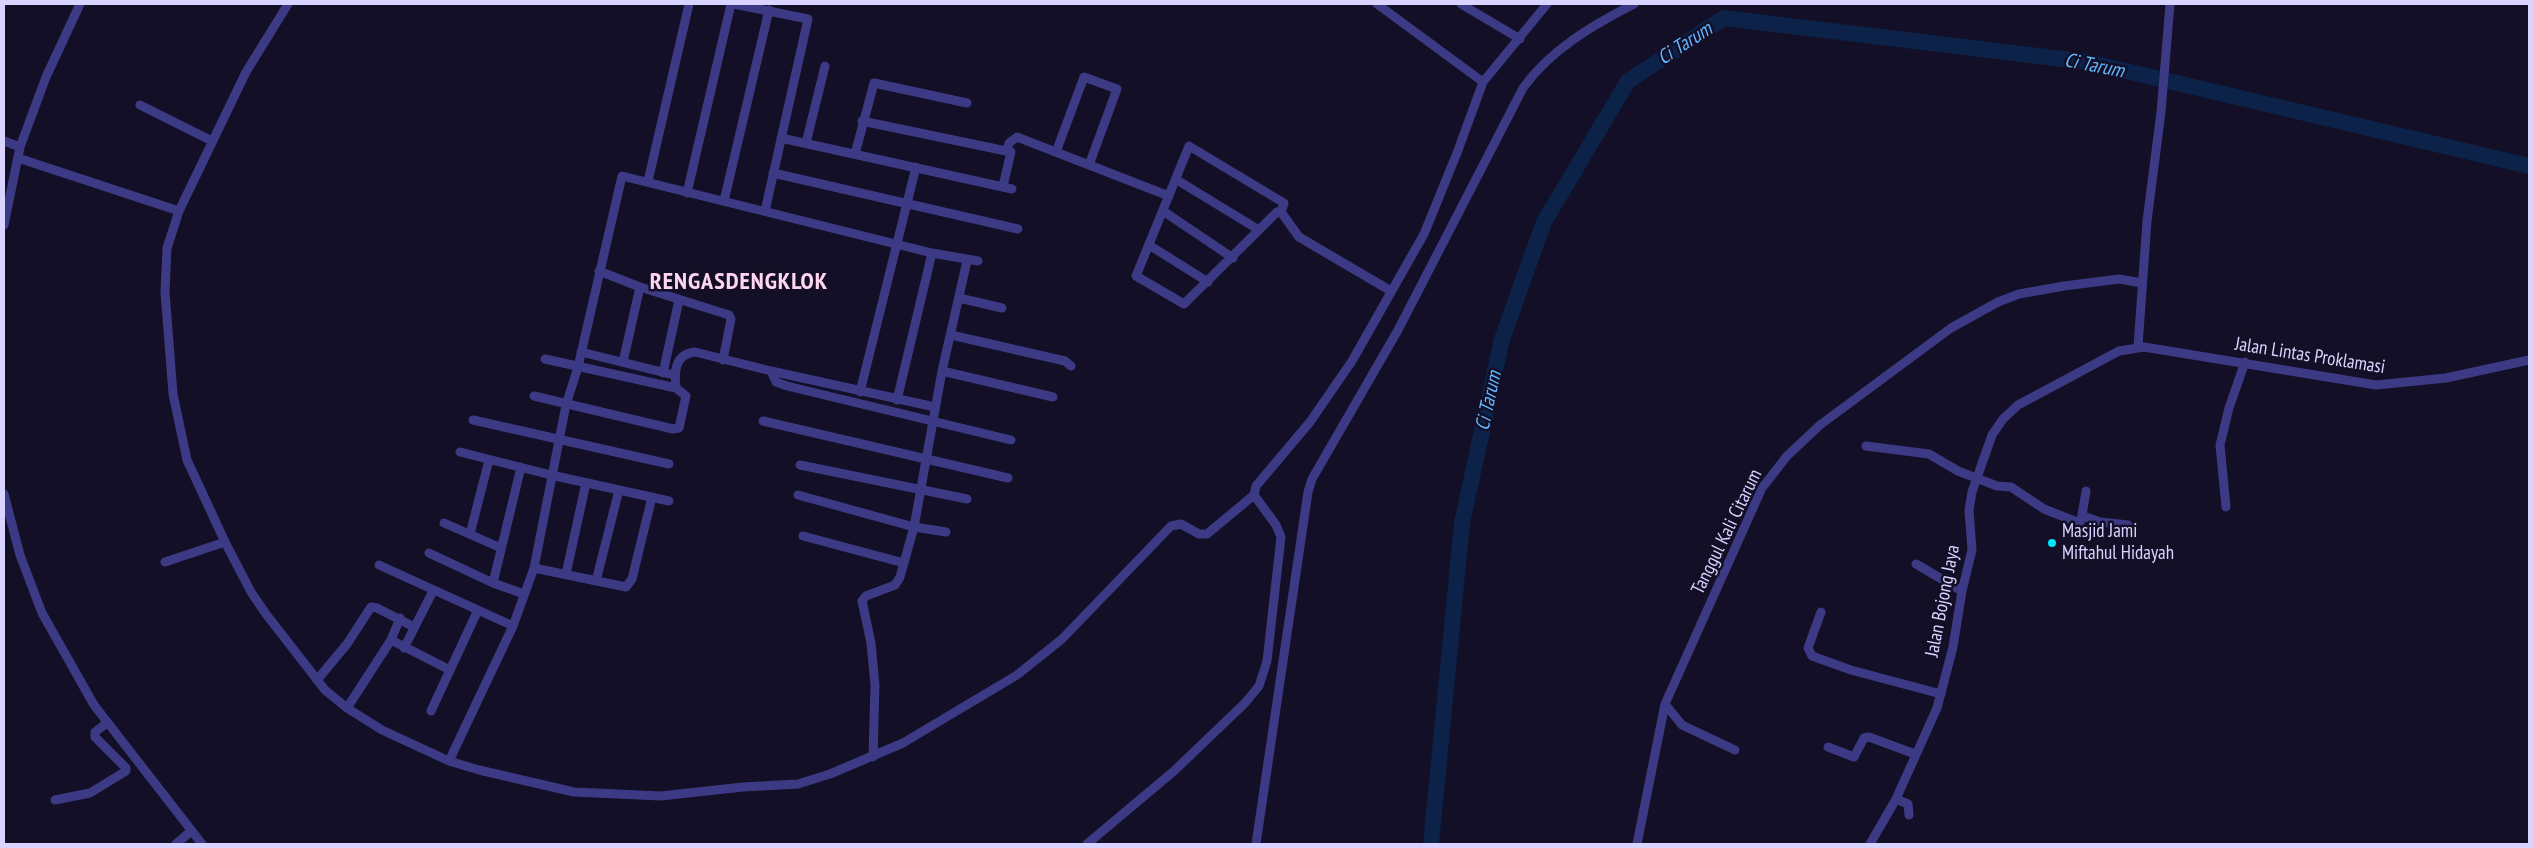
<!DOCTYPE html>
<html>
<head>
<meta charset="utf-8">
<style>
  body { margin:0 }
  #map { position:relative; width:2533px; height:848px; overflow:hidden; background:#130f26; font-family:"PT Sans Narrow",sans-serif }
  canvas { display:block }
  .frame { position:absolute; inset:0; border:5px solid #d9d4ff; pointer-events:none }
</style>
</head>
<body>
<div id="map">
<canvas width="2533" height="848"></canvas>
<div class="frame"></div>
</div>
<script>
const context = document.querySelector('canvas').getContext('2d');
context.lineJoin = 'round';
function trace(path, color, width, dash) {
  context.strokeStyle = color;
  context.lineWidth = width;
  context.lineCap = dash ? 'butt' : 'round';
  context.setLineDash(dash || []);
  context.stroke(path);
}
function drawText(font, color, halo, rows, align = 'center') {
  context.font = font + ' "PT Sans Narrow",sans-serif';
  context.lineWidth = 5;
  context.setLineDash([]);
  context.textBaseline = 'middle';
  context.strokeStyle = halo;
  context.fillStyle = color;
  for (const [text, x, y, turn = 0] of rows) {
    context.save();
    context.translate(x, y);
    context.rotate((+turn || 0) * Math.PI / 180);
    context.textAlign = isNaN(turn) ? turn : align;
    if (halo) context.strokeText(text, 0, 0);
    context.fillText(text, 0, 0);
    context.restore();
  }
}
const river = new Path2D(`
  M 1431,844 L 1462,523 L 1502,339 L 1544,222 L 1628,81 L 1724,18 L 2088,62 L 2529,166`);
const minor = new Path2D(`
  M 288,4 L 246,72 L 179,211 L 167,248 L 165,292 L 173,394 L 187,460 L 225,542 L 251,592 L 266,614 L 325,690 L 347,708 L 382,730 L 449,761 L 479,770 L 574,792 L 661,796 L 743,787 L 798,784 L 830,774 L 903,743 L 1017,675 L 1062,639 L 1171,526 L 1181,524 L 1199,534 L 1207,534 L 1254,495
  M 734,4 L 808,19 L 765,211
  M 1377,4 L 1483,82
  M 1461,4 L 1520,39
  M 140,105 L 212,141
  M 862,121 L 1011,152 L 1003,186
  M 781,138 L 1012,189
  M 4,141 L 20,147
  M 806,143 L 825,66
  M 1007,151 L 1009,143 L 1017,137 L 1169,196
  M 1056,152 L 1084,77 L 1117,89 L 1089,165
  M 855,154 L 874,83 L 967,103
  M 18,158 L 179,211
  M 773,173 L 1018,229
  M 1177,180 L 1259,230
  M 648,181 L 689,4
  M 687,193 L 731,4
  M 724,201 L 769,10
  M 1163,211 L 1233,258
  M 1281,212 L 1284,203 L 1189,146 L 1136,276 L 1184,304 L 1277,212 L 1281,212 L 1299,237 L 1391,291
  M 4,225 L 20,147 L 46,77 L 80,4
  M 1149,245 L 1208,282
  M 599,271 L 640,287 L 729,315 L 731,319 L 723,360
  M 959,298 L 1002,308
  M 951,335 L 1065,361 L 1071,366
  M 2138,346 L 2147,221 L 2161,112 L 2170,4
  M 581,352 L 674,375
  M 545,359 L 676,388
  M 623,362 L 640,287
  M 771,371 L 776,382 L 787,386 L 1011,440
  M 942,371 L 1053,397
  M 663,373 L 679,300
  M 860,392 L 916,167
  M 534,396 L 673,429 L 679,428 L 686,396 L 676,388 C 674,371 675,354 695,352 L 771,371 L 935,407
  M 897,400 L 932,253
  M 473,420 L 669,464
  M 763,421 L 1008,478
  M 1866,446 L 1929,454 L 1958,471 L 1997,486 L 2011,487 L 2044,509 L 2077,522 L 2081,521 L 2086,491
  M 460,452 L 551,475 L 669,501
  M 800,465 L 967,499
  M 4,494 L 20,555 L 42,613 L 94,705 L 202,844
  M 798,495 L 914,527 L 946,532
  M 2226,507 L 2220,445 L 2229,408 L 2245,362
  M 2083,516 L 2100,522 L 2128,525
  M 444,523 L 501,548
  M 470,534 L 489,460
  M 803,536 L 904,563
  M 429,553 L 493,583 L 524,594
  M 165,562 L 225,542
  M 1916,564 L 1962,591
  M 379,565 L 513,626
  M 534,568 L 626,587 L 632,579 L 652,497
  M 566,574 L 586,483
  M 596,581 L 619,490
  M 493,583 L 521,467
  M 1821,612 L 1808,648 L 1812,656 L 1851,670 L 1941,694
  M 391,640 L 450,670
  M 404,648 L 433,591
  M 317,680 L 347,644 L 371,607 L 377,608 L 414,627
  M 1665,704 L 1682,725 L 1735,750
  M 347,708 L 391,640 L 400,618
  M 431,711 L 478,610
  M 1828,747 L 1854,757 L 1864,738 L 1869,737 L 1915,754
  M 873,757 L 875,685 L 871,643 L 862,601 L 866,596 L 895,585 L 900,577 L 914,527 L 942,371 L 967,261
  M 449,761 L 513,626 L 534,568 L 566,405 L 578,367 L 622,176 L 932,253 L 978,261
  M 1896,799 L 1908,804 L 1909,815
  M 55,800 L 90,793 L 126,771 L 126,768 L 95,737 L 95,732 L 107,723
  M 176,844 L 190,832
  M 1087,844 L 1174,771 L 1245,703 L 1259,686 L 1267,661 L 1281,537 L 1276,525 L 1254,495 L 1256,486 L 1310,422 L 1352,361 L 1424,234 L 1457,153 L 1483,82 L 1547,4
  M 1256,844 L 1308,492 L 1312,479 L 1398,330 L 1523,88 C 1550,50 1593,25 1634,4
  M 1637,844 L 1665,704 L 1762,488 L 1787,456 L 1820,425 L 1951,328 L 1998,302 L 2019,294 L 2064,286 L 2119,279 L 2142,283
  M 1870,844 L 1896,799 L 1937,708 L 1953,647 L 1962,591 L 1972,550 L 1969,510 L 1972,492 L 1992,435 L 2003,419 L 2018,405 L 2119,351 L 2144,347 L 2376,385 L 2446,378 L 2529,360`);
const markers = [
  [2052,543,5,"#00e5ff"]
];
const streetNames = [
  ["Jalan Lintas Proklamasi",2310,356,9],
  ["Tanggul Kali Citarum",1727,532,-64],
  ["Jalan Bojong Jaya",1943,601,-79]
];
const poiNames = [
  ["Masjid Jami",2062,532],
  ["Miftahul Hidayah",2062,554]
];
const waterNames = [
  ["Ci Tarum",1685,44,-33],
  ["Ci Tarum",2094,66,11],
  ["Ci Tarum",1489,401,-78]
];
const districtNames = [
  ["RENGASDENGKLOK",739,282]
];
trace(river, '#0c2248', 16);
trace(minor, '#3d3a85', 9);
for (const [x, y, r, color] of markers) {
  const dot = new Path2D();
  dot.arc(x, y, r, 0, 2 * Math.PI);
  context.fillStyle = color;
  context.fill(dot);
  trace(dot, '#130f26', 2);
}
drawText('19px', '#d9d4ff', '#130f26', streetNames);
drawText('19px', '#d9d4ff', '#130f26', poiNames, 'left');
drawText('italic 20px', '#62b6ff', '#130f26', waterNames);
context.letterSpacing = '1px';
drawText('bold 24px', '#ffd6f0', '#130f26', districtNames);
context.letterSpacing = '0px';
</script>
</body>
</html>
